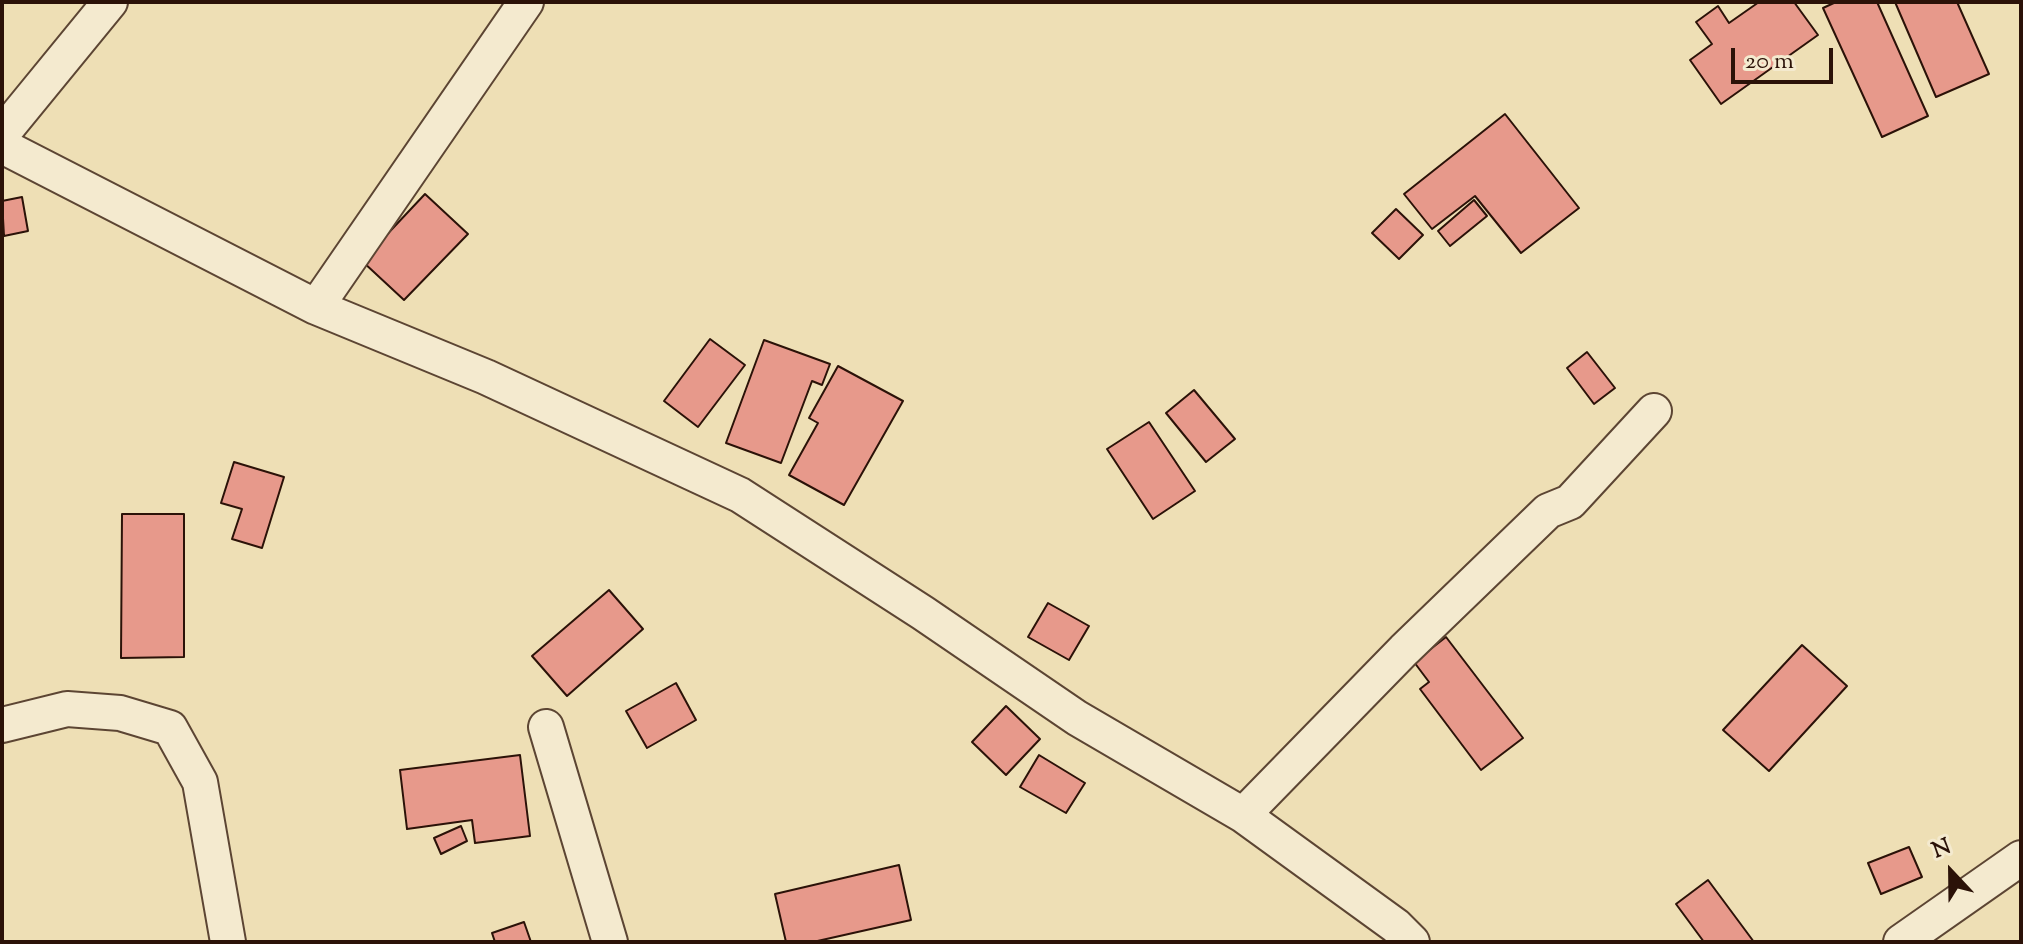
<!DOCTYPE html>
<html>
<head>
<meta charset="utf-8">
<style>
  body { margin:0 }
  #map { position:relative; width:2023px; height:944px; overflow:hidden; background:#eedfb5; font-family:"Sorts Mill Goudy",serif }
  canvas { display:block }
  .frame { position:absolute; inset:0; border:4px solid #2b1208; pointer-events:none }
  .north { position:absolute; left:1911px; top:832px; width:80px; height:80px; -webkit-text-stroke:6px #f4eacf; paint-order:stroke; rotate:338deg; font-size:22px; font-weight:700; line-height:32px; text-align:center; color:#2b1208 }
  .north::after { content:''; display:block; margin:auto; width:28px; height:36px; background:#2b1208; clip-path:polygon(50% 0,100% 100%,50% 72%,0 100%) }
  .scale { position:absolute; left:1731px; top:48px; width:102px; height:36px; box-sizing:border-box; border:4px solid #2b1208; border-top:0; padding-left:10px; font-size:24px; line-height:28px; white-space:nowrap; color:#2b1208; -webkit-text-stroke:6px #f4eacf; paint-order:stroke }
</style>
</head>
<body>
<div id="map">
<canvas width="2023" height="944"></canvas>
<div class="frame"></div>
<div class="north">N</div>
<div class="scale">20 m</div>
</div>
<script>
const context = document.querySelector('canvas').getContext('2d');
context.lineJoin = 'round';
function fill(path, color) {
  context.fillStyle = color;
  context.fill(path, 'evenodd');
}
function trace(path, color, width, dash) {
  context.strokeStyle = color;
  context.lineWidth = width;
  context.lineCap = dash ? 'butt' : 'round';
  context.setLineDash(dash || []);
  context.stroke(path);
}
const building = new Path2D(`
  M 1759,2 L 1794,2 L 1818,35 L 1721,104 L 1690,60 L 1712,44 L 1696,22 L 1718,6 L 1729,23 Z
  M 1836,2 L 1877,2 L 1928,116 L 1882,137 L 1823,8 Z
  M 1895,2 L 1957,2 L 1989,74 L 1936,97 Z
  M 1505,114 L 1579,208 L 1521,253 L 1475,196 L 1432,229 L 1404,194 Z
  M 425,194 L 468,234 L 404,300 L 362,261 Z
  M 22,197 L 28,231 L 4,236 L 2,201 Z
  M 1474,200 L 1487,216 L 1450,246 L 1438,231 Z
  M 1396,209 L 1423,235 L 1399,259 L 1372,233 Z
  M 710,339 L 745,365 L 698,427 L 664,401 Z
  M 764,340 L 830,364 L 822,385 L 812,381 L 781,463 L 726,443 Z
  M 1587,352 L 1615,388 L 1594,404 L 1567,368 Z
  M 838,366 L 903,401 L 844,505 L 789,475 L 818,423 L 809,418 Z
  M 1194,390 L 1235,439 L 1206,462 L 1166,413 Z
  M 1149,422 L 1195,491 L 1153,519 L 1107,449 Z
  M 234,462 L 284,477 L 262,548 L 232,539 L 242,509 L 221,503 Z
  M 122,514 L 184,514 L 184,657 L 121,658 Z
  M 609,590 L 643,629 L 567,696 L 532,656 Z
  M 1048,603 L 1089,626 L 1069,660 L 1028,637 Z
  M 1446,637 L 1523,738 L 1481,770 L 1420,689 L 1429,682 L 1414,662 Z
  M 1802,645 L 1847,686 L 1769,771 L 1723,730 Z
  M 676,683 L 696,720 L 647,748 L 626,711 Z
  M 1006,706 L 1040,739 L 1006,775 L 972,742 Z
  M 520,755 L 530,836 L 475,843 L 472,820 L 407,829 L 400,770 Z
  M 1039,755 L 1085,783 L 1066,813 L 1020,787 Z
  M 461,826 L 467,841 L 441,854 L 434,838 Z
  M 1909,847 L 1922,877 L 1881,894 L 1868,863 Z
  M 899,865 L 911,920 L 813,942 L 786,942 L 775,894 Z
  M 1708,880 L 1754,942 L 1704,942 L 1676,904 Z
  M 524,922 L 531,942 L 495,942 L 492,933 Z`);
const minor = new Path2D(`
  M 2,134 L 110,2
  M 2,146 L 316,307 L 486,377 L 740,495 L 923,613 L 1077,718 L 1243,815 L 1396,926 L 1412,942
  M 316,307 L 526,2
  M 2,725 L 67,709 L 120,713 L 170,728 L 200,782 L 228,942
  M 546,727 L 610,942
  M 1243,815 L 1404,650 L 1548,511 L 1570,502 L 1654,411
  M 1901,942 L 2021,858`);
fill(building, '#e7998b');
trace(building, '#2b1208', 2);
trace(minor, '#5c4533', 38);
trace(minor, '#f4eacf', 34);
</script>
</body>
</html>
